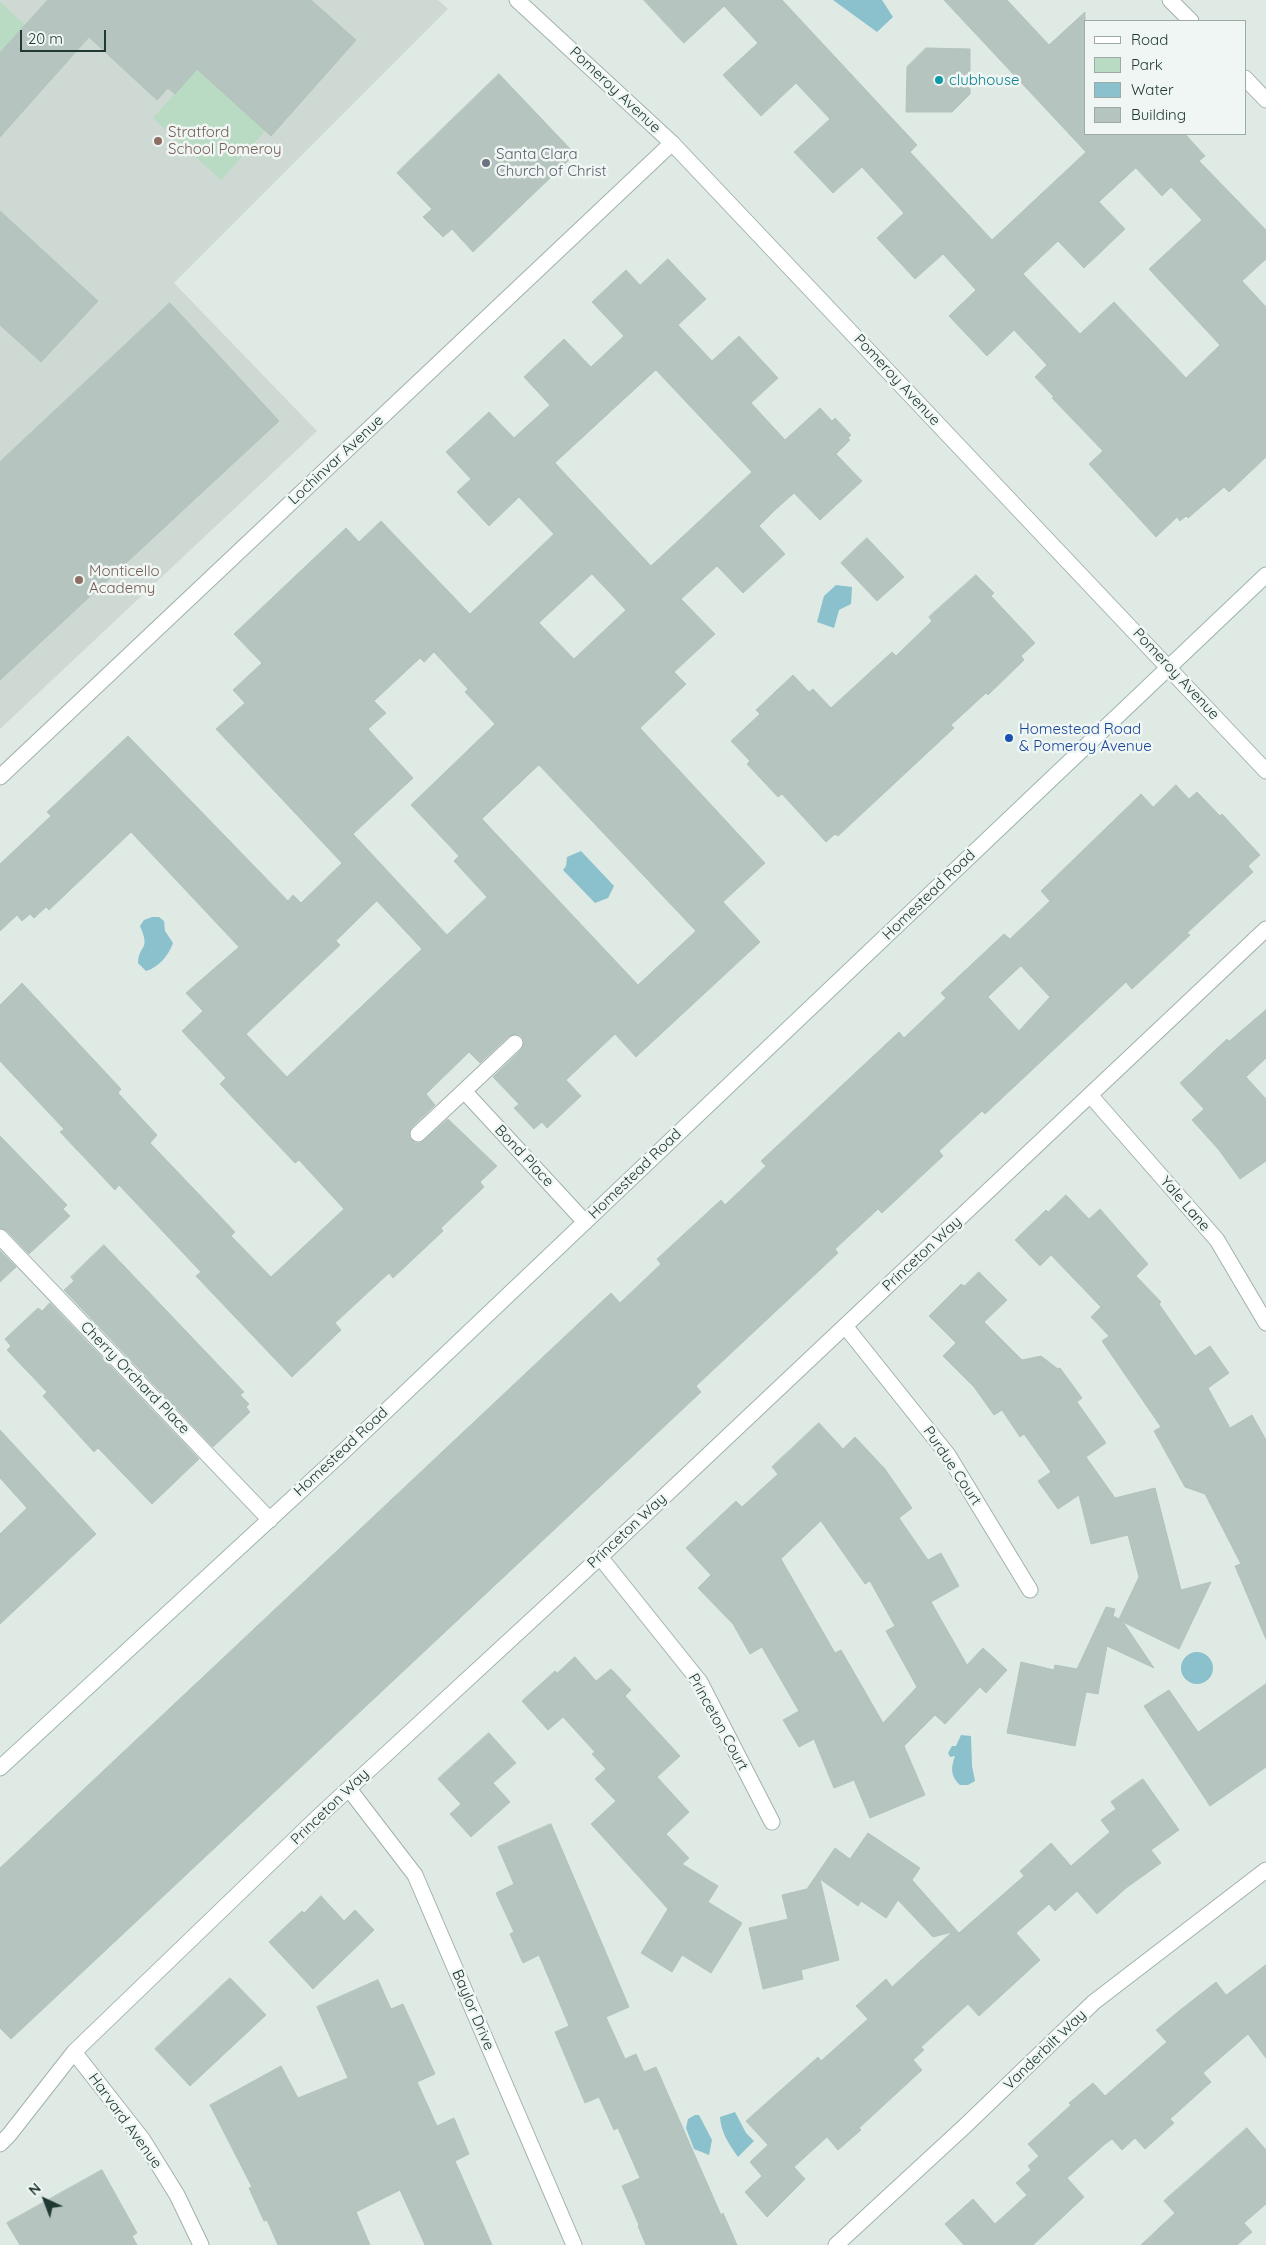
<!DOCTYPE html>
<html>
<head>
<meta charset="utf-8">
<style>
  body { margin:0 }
  #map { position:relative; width:1266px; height:2245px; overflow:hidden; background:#dfeae5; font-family:Quicksand,sans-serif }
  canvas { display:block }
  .legend { position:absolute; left:1084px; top:20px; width:162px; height:115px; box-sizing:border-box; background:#eff6f3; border:1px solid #9daaa6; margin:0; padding:6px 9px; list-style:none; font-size:15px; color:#213933 }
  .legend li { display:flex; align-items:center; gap:10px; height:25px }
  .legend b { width:25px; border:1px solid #9daaa6 }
  .north { position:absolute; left:20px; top:2175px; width:50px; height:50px; -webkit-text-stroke:4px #eff6f3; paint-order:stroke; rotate:317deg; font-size:14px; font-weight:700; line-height:20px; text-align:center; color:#213933 }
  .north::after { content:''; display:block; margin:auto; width:18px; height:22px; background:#213933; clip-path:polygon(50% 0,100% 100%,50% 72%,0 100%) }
  .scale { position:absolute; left:20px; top:30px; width:86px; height:22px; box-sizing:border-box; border:2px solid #213933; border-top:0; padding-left:6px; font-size:15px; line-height:18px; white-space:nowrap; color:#213933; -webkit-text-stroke:4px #eff6f3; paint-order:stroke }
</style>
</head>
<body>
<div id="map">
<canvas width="1266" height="2245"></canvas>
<ul class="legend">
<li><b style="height:6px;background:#fff"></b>Road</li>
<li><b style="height:14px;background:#b9dac3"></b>Park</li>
<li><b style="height:14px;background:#8ac1cc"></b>Water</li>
<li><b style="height:14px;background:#b5c4be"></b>Building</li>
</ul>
<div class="north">N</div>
<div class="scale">20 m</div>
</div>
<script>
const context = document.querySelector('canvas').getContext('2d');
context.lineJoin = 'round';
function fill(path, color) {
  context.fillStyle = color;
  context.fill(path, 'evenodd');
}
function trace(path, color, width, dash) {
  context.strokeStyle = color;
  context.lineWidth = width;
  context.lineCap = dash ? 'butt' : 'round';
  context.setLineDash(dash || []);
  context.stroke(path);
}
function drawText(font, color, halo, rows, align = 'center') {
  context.font = font + ' Quicksand,sans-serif';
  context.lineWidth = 5;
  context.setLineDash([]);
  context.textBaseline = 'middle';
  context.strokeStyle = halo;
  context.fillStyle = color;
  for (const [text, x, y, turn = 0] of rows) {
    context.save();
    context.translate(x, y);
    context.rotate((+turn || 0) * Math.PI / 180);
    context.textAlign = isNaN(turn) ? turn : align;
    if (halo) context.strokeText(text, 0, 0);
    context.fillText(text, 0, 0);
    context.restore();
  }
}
const built = new Path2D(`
  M 0,0 L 438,0 L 448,9 L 174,283 L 317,431 L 0,729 Z`);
const green = new Path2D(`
  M 0,2 L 25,25 L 0,53 Z
  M 197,69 L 265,131 L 221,180 L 153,118 Z`);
const water = new Path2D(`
  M 833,0 L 882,0 L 893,17 L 877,32 Z
  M 836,585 L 852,587 L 851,604 L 839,610 L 834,628 L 817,622 L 824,596 Z
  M 581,851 L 614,886 L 608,898 L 595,903 L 563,870 L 566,866 L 567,857 Z
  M 152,917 L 159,917 L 164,921 L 165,931 L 173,943 C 169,955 158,968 146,971 L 138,963 C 139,943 151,952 140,926 L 144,920 Z
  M1181 1668a16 16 0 1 1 32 0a16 16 0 1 1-32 0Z
  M 961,1735 L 971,1736 L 972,1766 L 975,1781 L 968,1785 L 960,1785 C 950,1775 951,1768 955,1756 L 950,1757 L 948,1753 L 952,1746 L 956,1746 Z
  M 735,2112 L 746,2133 L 754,2141 L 738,2157 C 729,2144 721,2133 720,2117 Z
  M 695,2115 L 699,2115 L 712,2140 L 709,2155 L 694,2149 L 686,2128 L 688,2119 Z`);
const building = new Path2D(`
  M 48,0 L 311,0 L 356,40 L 271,136 L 197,69 L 175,94 L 168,88 L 157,100 L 89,37 L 0,137 L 0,53 Z
  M 644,0 L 782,0 L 917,145 L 910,152 L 992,240 L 1086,152 L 944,0 L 1007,0 L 1049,45 L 1085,12 L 1085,134 L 1185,134 L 1205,156 L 1199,161 L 1266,230 L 1266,259 L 1242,281 L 1266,307 L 1266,457 L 1229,492 L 1224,487 L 1188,518 L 1186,516 L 1180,521 L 1177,517 L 1156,537 L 1089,464 L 1103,451 L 1052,398 L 1054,397 L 1035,377 L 1047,365 L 1014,330 L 987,356 L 949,316 L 976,290 L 943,254 L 915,279 L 877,238 L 904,213 L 862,167 L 833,193 L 794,152 L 830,119 L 796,83 L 761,116 L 723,75 L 758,43 L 724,6 L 684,43 ZM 1136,168 L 1162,196 L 1171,187 L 1202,220 L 1149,269 L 1220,345 L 1186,378 L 1114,302 L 1080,334 L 1023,274 L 1058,241 L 1084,268 L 1125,229 L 1099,202 Z
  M 926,48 L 970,49 L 970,94 L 952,112 L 906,112 L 907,67 Z
  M 499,74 L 575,154 L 473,252 L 452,229 L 443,237 L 423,217 L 432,209 L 397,173 Z
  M 0,211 L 98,301 L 41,362 L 0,325 Z
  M 668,259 L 706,299 L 678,325 L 712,361 L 739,336 L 778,378 L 751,403 L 785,440 L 820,408 L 832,421 L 835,418 L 851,435 L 848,438 L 850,440 L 836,454 L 862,481 L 820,520 L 794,493 L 775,510 L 759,526 L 785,554 L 743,593 L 717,566 L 681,599 L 715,634 L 674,672 L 686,684 L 640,728 L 765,863 L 723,902 L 760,942 L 636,1057 L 615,1034 L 566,1080 L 581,1096 L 547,1128 L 542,1122 L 534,1129 L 514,1108 L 519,1104 L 493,1077 L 522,1049 L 524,1041 L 521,1036 L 517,1034 L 509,1036 L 480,1063 L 469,1052 L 426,1094 L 435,1105 L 411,1128 L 409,1137 L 415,1143 L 421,1143 L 448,1119 L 497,1166 L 480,1182 L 484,1187 L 441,1228 L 443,1231 L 393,1278 L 389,1273 L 335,1323 L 341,1330 L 292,1377 L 196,1276 L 201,1272 L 119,1185 L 115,1190 L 60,1132 L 64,1129 L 0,1061 L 0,1005 L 22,983 L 121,1089 L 118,1093 L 157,1135 L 150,1143 L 235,1232 L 231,1236 L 271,1277 L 344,1209 L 299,1160 L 295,1163 L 220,1084 L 226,1078 L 182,1031 L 203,1011 L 186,993 L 239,947 L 131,832 L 49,910 L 46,907 L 34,918 L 30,914 L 22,921 L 17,915 L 0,931 L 0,864 L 51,816 L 47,812 L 128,736 L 288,901 L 293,895 L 301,903 L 342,863 L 216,729 L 245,703 L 233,690 L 262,663 L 234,634 L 346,528 L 359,542 L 381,521 L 470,614 L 554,534 L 519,497 L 489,526 L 457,492 L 471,479 L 446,452 L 489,412 L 514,438 L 550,405 L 524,377 L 564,339 L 591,367 L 624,336 L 592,302 L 626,270 L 640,285 ZM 656,370 L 752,472 L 651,566 L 555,463 ZM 592,574 L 626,610 L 574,659 L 539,623 ZM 434,652 L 468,689 L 465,692 L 495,724 L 411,805 L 459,856 L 454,861 L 487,897 L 447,935 L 353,834 L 413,778 L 368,729 L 386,713 L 374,701 L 420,658 L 424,662 ZM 539,765 L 696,931 L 638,985 L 482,819 ZM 377,901 L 422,949 L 287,1077 L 246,1034 L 340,945 L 336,941 Z
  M 170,303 L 279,421 L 0,680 L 0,462 Z
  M 867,538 L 904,577 L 877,601 L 841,563 Z
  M 976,575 L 994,593 L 991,596 L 1035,643 L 1021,656 L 1024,660 L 988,695 L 986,693 L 951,725 L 954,728 L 838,836 L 835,834 L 826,842 L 782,794 L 778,797 L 747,764 L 750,761 L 731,741 L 760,714 L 756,710 L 793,675 L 809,692 L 813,689 L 831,708 L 892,652 L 896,656 L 932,621 L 929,617 Z
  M 1176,785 L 1189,799 L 1197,792 L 1220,816 L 1222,814 L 1260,855 L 1248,866 L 1253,872 L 1187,933 L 1190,935 L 1132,989 L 1126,982 L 985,1114 L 982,1111 L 939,1151 L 943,1156 L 882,1213 L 878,1209 L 835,1249 L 838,1253 L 696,1386 L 701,1392 L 11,2039 L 0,2028 L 0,1868 L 611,1293 L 620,1303 L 661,1264 L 657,1259 L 721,1200 L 725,1205 L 766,1166 L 761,1161 L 899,1032 L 904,1038 L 946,998 L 941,993 L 1004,934 L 1010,939 L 1050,901 L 1041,891 L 1141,794 L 1153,807 ZM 1021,966 L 1050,997 L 1019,1031 L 988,997 Z
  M 1266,1010 L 1266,1058 L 1246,1077 L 1266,1099 L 1266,1161 L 1240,1179 L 1219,1150 L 1192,1120 L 1204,1109 L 1180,1083 L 1227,1039 L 1229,1041 Z
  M 0,1136 L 67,1205 L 63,1209 L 70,1216 L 29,1254 L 7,1231 L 0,1228 Z
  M 1066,1195 L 1089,1219 L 1100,1209 L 1148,1264 L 1136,1276 L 1161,1302 L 1159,1304 L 1195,1356 L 1210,1346 L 1229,1373 L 1208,1388 L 1230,1428 L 1252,1415 L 1266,1440 L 1266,1639 L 1235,1566 L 1241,1564 L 1205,1494 L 1185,1487 L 1154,1431 L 1161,1427 L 1102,1341 L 1109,1336 L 1091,1317 L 1101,1307 L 1051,1255 L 1040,1266 L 1015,1240 L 1046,1210 L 1048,1212 Z
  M 104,1245 L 244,1392 L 240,1395 L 249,1404 L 246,1407 L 250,1412 L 213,1447 L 64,1290 L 74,1281 L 71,1277 Z
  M 0,1251 L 16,1267 L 0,1282 Z
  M 979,1272 L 1007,1300 L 984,1322 L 1022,1360 L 1041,1356 L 1058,1369 L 1060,1368 L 1082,1398 L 1077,1402 L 1106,1443 L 1086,1457 L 1115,1498 L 1155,1488 L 1181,1590 L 1211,1582 L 1179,1649 L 1123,1622 L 1154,1668 L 1107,1646 L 1098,1694 L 1086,1692 L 1075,1746 L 1007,1733 L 1021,1662 L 1054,1670 L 1055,1665 L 1077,1669 L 1106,1607 L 1115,1609 L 1113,1616 L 1119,1619 L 1139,1577 L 1128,1535 L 1091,1544 L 1079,1495 L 1058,1509 L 1038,1481 L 1051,1472 L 1024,1434 L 1020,1437 L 1002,1410 L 994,1415 L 974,1387 L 943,1356 L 956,1343 L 929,1316 L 961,1284 L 964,1286 Z
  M 50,1303 L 199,1459 L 152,1504 L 98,1448 L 94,1452 L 43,1396 L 47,1392 L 7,1350 L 11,1346 L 5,1339 L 38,1308 L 42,1311 Z
  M 819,1423 L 843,1449 L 855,1437 L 885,1469 L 912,1508 L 899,1518 L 928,1560 L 941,1553 L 959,1586 L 931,1602 L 967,1665 L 983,1648 L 1007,1670 L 986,1693 L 980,1687 L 945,1724 L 935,1715 L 904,1746 L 925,1795 L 870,1818 L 854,1780 L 834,1788 L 814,1739 L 799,1747 L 783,1720 L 799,1711 L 762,1647 L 750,1654 L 733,1624 L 698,1588 L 711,1575 L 686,1548 L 736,1501 L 742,1507 L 778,1474 L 772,1467 ZM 821,1521 L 865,1584 L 870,1581 L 895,1626 L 886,1631 L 917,1687 L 883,1723 L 841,1650 L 835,1653 L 781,1559 Z
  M 0,1430 L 96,1534 L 0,1624 L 0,1534 L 27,1508 L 0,1478 Z
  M 575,1657 L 596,1681 L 611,1669 L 631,1690 L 625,1696 L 680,1756 L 657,1777 L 689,1812 L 666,1834 L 689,1858 L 682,1864 L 718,1886 L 708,1902 L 742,1923 L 711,1973 L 682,1955 L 672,1972 L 641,1953 L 668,1909 L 591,1824 L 616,1801 L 595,1779 L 606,1769 L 592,1754 L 595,1752 L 563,1717 L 548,1730 L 522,1701 L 555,1671 L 557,1673 Z
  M 1266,1684 L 1266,1767 L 1210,1806 L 1144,1706 L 1169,1690 L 1198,1732 Z
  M 489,1733 L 516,1763 L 493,1783 L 510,1802 L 471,1837 L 450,1814 L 461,1804 L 438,1779 Z
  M 1143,1779 L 1179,1830 L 1151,1850 L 1161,1863 L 1126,1888 L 1097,1914 L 1077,1891 L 1055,1911 L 1049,1904 L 1016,1933 L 1040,1960 L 979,2016 L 968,2004 L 921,2047 L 924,2050 L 913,2060 L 922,2070 L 859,2128 L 861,2130 L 838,2150 L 827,2137 L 794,2167 L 805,2179 L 767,2217 L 745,2192 L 762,2176 L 750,2162 L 768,2145 L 746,2121 L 818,2057 L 821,2061 L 868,2019 L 856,2006 L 886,1979 L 892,1987 L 952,1932 L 933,1937 L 898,1900 L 886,1918 L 861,1901 L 858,1906 L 820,1879 L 839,1960 L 801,1970 L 803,1979 L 763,1989 L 749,1928 L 788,1919 L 782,1895 L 807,1889 L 835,1848 L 850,1859 L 868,1833 L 920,1868 L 912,1880 L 959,1933 L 1024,1876 L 1020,1871 L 1051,1843 L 1071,1866 L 1110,1832 L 1101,1820 L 1116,1809 L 1111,1802 Z
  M 551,1824 L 629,2007 L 606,2017 L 625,2059 L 636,2054 L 644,2072 L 656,2067 L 721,2215 L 723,2213 L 737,2245 L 646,2245 L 638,2226 L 639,2225 L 622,2186 L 640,2178 L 618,2128 L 614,2130 L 599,2097 L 585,2103 L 555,2032 L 569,2026 L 562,2009 L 539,1955 L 523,1963 L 510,1934 L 514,1932 L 496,1893 L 514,1884 L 498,1847 Z
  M 321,1896 L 344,1921 L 355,1910 L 374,1930 L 313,1989 L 269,1942 L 302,1911 L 304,1913 Z
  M 1266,1965 L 1266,2058 L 1248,2034 L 1203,2073 L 1211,2082 L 1170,2119 L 1174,2123 L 1145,2149 L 1135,2138 L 1122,2150 L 1112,2139 L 1105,2144 L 1067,2178 L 1084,2197 L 1033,2245 L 964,2245 L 945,2224 L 973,2199 L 995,2224 L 1027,2195 L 1016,2183 L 1031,2170 L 1028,2166 L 1039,2156 L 1028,2144 L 1071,2105 L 1069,2103 L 1093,2083 L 1105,2096 L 1167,2042 L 1156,2030 L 1179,2011 L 1216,1982 L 1226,1995 Z
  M 230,1978 L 266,2015 L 190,2086 L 155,2049 Z
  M 378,1980 L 391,2009 L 403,2004 L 435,2074 L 417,2082 L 437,2126 L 454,2118 L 469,2154 L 455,2161 L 492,2245 L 425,2245 L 400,2190 L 356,2212 L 370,2245 L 278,2245 L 267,2220 L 264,2221 L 249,2188 L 252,2187 L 210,2105 L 281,2066 L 298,2098 L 348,2078 L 317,2007 Z
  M 1247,2128 L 1266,2150 L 1266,2204 L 1244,2223 L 1252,2232 L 1237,2245 L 1141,2245 L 1175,2213 L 1164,2201 Z
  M 102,2170 L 137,2233 L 132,2236 L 137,2245 L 20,2245 L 7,2223 Z`);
const minor = new Path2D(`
  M 1170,0 L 1191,21
  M 1245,78 L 1266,100
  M 0,777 L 672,143
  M 464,1091 L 515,1043
  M 1090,1095 L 1217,1240 L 1266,1323
  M 418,1134 L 464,1091 L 585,1222
  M 0,1237 L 270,1520
  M 845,1326 L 948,1455 L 1030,1590
  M 600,1557 L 700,1682 L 772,1822
  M 349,1789 L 415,1875 L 574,2245
  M 74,2052 L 143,2140 L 177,2195 L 201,2245
  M 0,2144 L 9,2135 L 74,2052 L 318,1817 L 600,1557 L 1266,929
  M 836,2245 L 965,2126 L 1094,2002 L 1266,1870`);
const tertiary = new Path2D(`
  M 517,0 L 672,143 L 1266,771`);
const secondary = new Path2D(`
  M 0,1768 L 345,1450 L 1266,575`);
const markers = [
  [939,80,5,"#0f9aa8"],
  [158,141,5,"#8d6e63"],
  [486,163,5,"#6b7280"],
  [79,580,5,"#8d6e63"],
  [1009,738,5,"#1a4fb4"]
];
const cultureNames = [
  ["clubhouse",949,80]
];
const streetNames = [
  ["Pomeroy Avenue",615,90,43],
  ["Pomeroy Avenue",897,380,47],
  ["Lochinvar Avenue",336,460,-43],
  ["Pomeroy Avenue",1176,674,47],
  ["Homestead Road",929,895,-44],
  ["Bond Place",524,1156,47],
  ["Homestead Road",635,1174,-44],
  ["Yale Lane",1185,1204,49],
  ["Princeton Way",922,1254,-43],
  ["Cherry Orchard Place",135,1378,46],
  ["Homestead Road",341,1452,-43],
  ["Purdue Court",952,1466,56],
  ["Princeton Way",627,1531,-43],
  ["Princeton Court",718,1722,61],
  ["Princeton Way",330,1807,-44],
  ["Baylor Drive",473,2010,67],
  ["Vanderbilt Way",1045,2050,-44],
  ["Harvard Avenue",125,2121,54]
];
const educationNames = [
  ["Stratford",168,132],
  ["School Pomeroy",168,149],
  ["Monticello",89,571],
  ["Academy",89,588]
];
const worshipNames = [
  ["Santa Clara",496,154],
  ["Church of Christ",496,171]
];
const transitNames = [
  ["Homestead Road",1019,729],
  ["& Pomeroy Avenue",1019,746]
];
fill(built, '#ced9d4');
fill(green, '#b9dac3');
fill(water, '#8ac1cc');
fill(building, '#b5c4be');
trace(building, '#b2c3bc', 1);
trace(minor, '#a2b1ac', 17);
trace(tertiary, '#a2b1ac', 17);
trace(secondary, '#9fb5ad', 17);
trace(minor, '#fff', 15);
trace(tertiary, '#fff', 15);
trace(secondary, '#fff', 15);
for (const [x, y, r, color] of markers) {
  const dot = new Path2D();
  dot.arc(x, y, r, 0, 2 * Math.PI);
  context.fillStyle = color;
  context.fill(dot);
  trace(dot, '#eff6f3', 2);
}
drawText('15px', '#0d838f', '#eff6f3', cultureNames, 'left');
drawText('15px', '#213933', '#eff6f3', streetNames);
drawText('15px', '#785e54', '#eff6f3', educationNames, 'left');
drawText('15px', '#5b616d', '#eff6f3', worshipNames, 'left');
drawText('15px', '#164399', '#eff6f3', transitNames, 'left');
</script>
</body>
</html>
